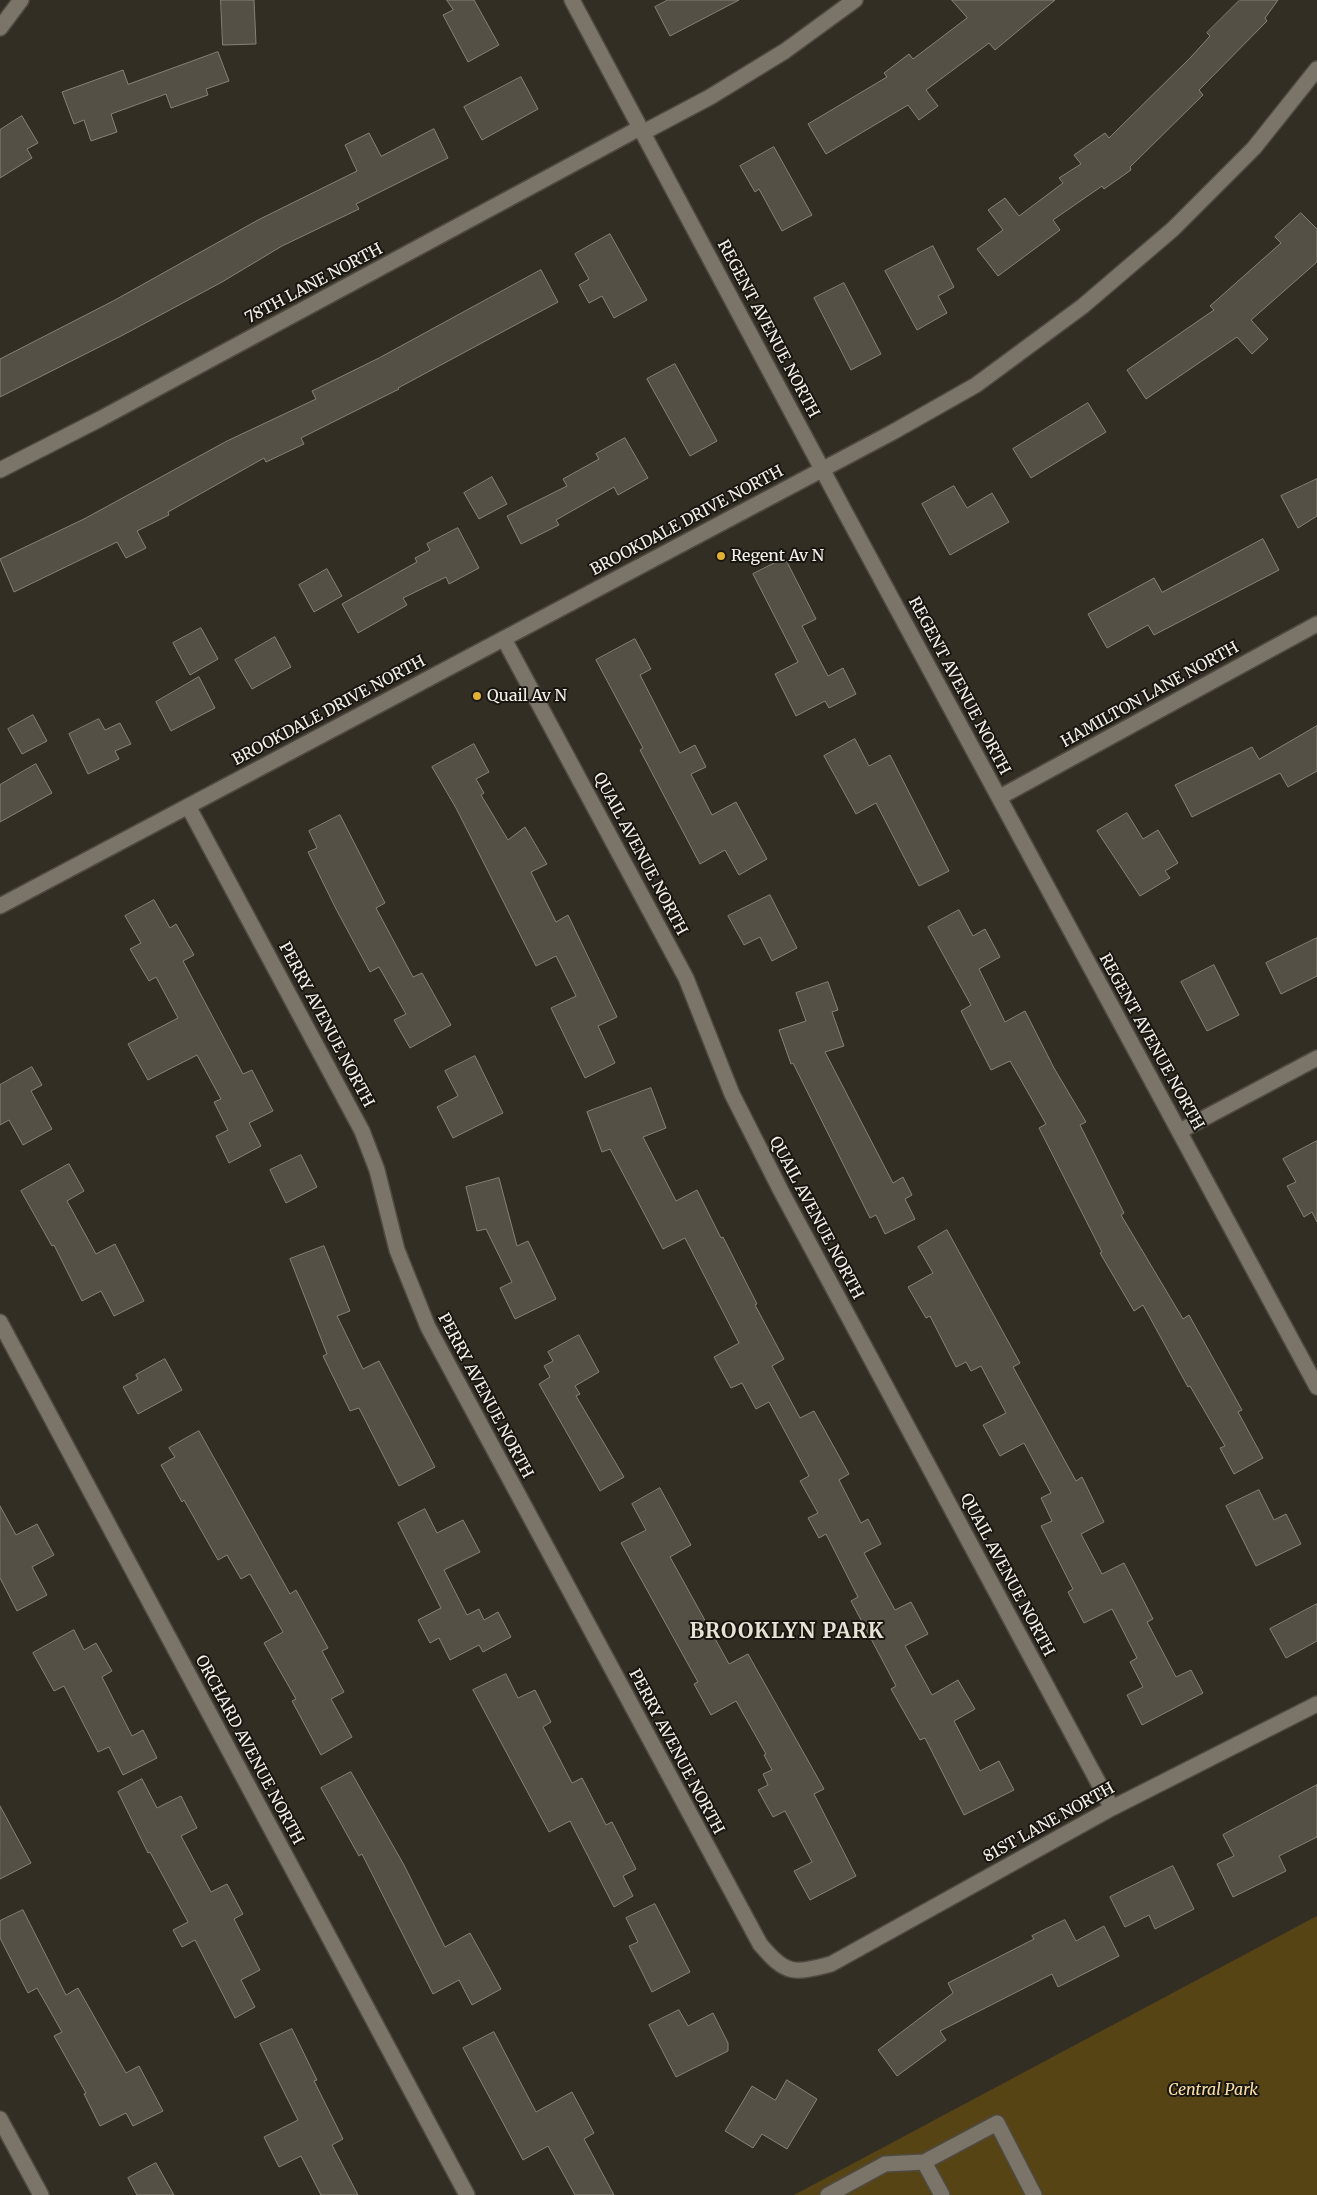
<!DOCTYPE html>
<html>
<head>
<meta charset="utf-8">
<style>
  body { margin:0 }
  canvas { display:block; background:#332e24 }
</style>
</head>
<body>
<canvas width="1317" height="2195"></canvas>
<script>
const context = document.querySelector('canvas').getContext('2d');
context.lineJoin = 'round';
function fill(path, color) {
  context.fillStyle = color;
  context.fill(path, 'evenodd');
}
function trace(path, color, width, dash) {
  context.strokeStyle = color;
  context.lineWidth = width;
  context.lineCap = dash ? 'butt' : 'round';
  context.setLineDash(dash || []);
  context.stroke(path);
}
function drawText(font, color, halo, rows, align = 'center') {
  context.font = font + ' Merriweather,serif';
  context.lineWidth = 4;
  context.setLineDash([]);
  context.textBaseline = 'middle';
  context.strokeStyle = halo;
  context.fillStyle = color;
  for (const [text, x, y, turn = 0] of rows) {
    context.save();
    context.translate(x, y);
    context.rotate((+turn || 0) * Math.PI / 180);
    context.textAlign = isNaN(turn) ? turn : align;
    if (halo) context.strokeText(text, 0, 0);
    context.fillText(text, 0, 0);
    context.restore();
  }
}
const green = new Path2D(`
  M 1317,1916 L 1317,2195 L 794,2195 Z`);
const building = new Path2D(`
  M 221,0 L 254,0 L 256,44 L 223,45 Z
  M 447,0 L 474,0 L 499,45 L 468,62 L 443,15 L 453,10 Z
  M 668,0 L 739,0 L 670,36 L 655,7 Z
  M 952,0 L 1055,0 L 995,50 L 989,43 L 926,90 L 938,106 L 919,120 L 908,105 L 826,154 L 808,124 L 887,77 L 884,73 L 909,54 L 913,59 L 967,18 Z
  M 1240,0 L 1278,0 L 1265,18 L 1267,21 L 1199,90 L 1203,95 L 1130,167 L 1131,170 L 1104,189 L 1102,186 L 1053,220 L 1060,230 L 998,276 L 977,249 L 1003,230 L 988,210 L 1005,198 L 1019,216 L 1063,183 L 1059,178 L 1081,164 L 1074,155 L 1105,133 L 1109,138 L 1191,57 L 1210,36 L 1207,33 Z
  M 218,52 L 229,81 L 206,89 L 208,95 L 171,108 L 166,94 L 111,114 L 117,132 L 91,141 L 84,120 L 74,124 L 62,92 L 123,70 L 128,84 Z
  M 521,77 L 538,109 L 482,140 L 464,107 Z
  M 22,116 L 38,143 L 27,149 L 32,158 L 0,178 L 0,130 Z
  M 434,129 L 448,158 L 356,204 L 359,209 L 282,246 L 222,282 L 123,335 L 0,397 L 0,359 L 115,300 L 258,220 L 357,171 L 345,145 L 369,133 L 381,156 Z
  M 774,147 L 812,215 L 782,231 L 759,189 L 755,192 L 740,166 Z
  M 1301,213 L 1317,229 L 1317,262 L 1251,320 L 1268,339 L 1252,354 L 1237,337 L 1146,399 L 1127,370 L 1214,310 L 1210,306 L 1281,243 L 1275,237 Z
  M 610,234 L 647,300 L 614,318 L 602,296 L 589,303 L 579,285 L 589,279 L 575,254 Z
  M 933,246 L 954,287 L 938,296 L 947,313 L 917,330 L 885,271 Z
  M 541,270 L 558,302 L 398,388 L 399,389 L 301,438 L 304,444 L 266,462 L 264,458 L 168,512 L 169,515 L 137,531 L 146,548 L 126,558 L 117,542 L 14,592 L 0,559 L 84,519 L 227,441 L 316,399 L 312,391 L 379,358 Z
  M 844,283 L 881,354 L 851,370 L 814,298 Z
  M 675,364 L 717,441 L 690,456 L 647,379 Z
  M 1088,403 L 1106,432 L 1031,478 L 1013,449 Z
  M 625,438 L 648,478 L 618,495 L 614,487 L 556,520 L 559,525 L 521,544 L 507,516 L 567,486 L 563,479 L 599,459 L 596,454 Z
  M 492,477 L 507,504 L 479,519 L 464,493 Z
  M 1317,479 L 1317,516 L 1298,528 L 1281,496 Z
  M 954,486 L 967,508 L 992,493 L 1009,522 L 950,555 L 922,504 Z
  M 458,528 L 479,568 L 449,584 L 446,577 L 403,598 L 407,605 L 358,633 L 342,604 L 417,562 L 415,558 L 430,550 L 427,544 Z
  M 1263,539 L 1279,570 L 1154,635 L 1148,625 L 1107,648 L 1088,614 L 1154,578 L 1162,592 Z
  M 785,558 L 816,619 L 802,626 L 828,676 L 843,668 L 856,694 L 829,708 L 825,701 L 796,716 L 775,674 L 798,662 L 753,574 Z
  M 327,569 L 342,596 L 314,612 L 299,585 Z
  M 201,628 L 218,659 L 190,675 L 173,643 Z
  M 275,637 L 291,667 L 252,689 L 235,660 Z
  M 635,639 L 651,669 L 640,675 L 680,753 L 695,745 L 706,767 L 691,774 L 712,815 L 736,802 L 767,859 L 739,875 L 725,850 L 700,864 L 640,750 L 643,748 L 596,660 Z
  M 199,677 L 215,708 L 171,731 L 156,702 Z
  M 33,715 L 47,741 L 22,754 L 8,729 Z
  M 99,719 L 105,730 L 120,723 L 131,744 L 115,751 L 119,759 L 88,774 L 69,734 Z
  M 1317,726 L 1317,771 L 1288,787 L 1280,773 L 1192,817 L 1175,785 L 1252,747 L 1259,759 Z
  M 855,739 L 869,766 L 890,755 L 949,871 L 919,886 L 876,803 L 856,814 L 824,756 Z
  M 474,744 L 489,772 L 476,779 L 484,793 L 481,795 L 508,840 L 525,827 L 547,864 L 531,872 L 556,922 L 568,915 L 617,1017 L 598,1026 L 615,1063 L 585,1078 L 551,1008 L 576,996 L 556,956 L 536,966 L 456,808 L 432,767 Z
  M 36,764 L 52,793 L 0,822 L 0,785 Z
  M 1127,813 L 1143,839 L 1158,830 L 1178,863 L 1165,871 L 1170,878 L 1140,896 L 1097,831 Z
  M 340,815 L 385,903 L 376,908 L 413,977 L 422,973 L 451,1025 L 410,1048 L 394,1020 L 406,1014 L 379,967 L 370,972 L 336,909 L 308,852 L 317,848 L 309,831 Z
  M 770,895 L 797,948 L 772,961 L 760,937 L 744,945 L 728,916 Z
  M 154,900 L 170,928 L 176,924 L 194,955 L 183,961 L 243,1074 L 252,1070 L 273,1111 L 249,1123 L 261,1146 L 229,1163 L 216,1136 L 228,1130 L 214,1102 L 221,1099 L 197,1055 L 148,1080 L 128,1044 L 178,1018 L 156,977 L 149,981 L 130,949 L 141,943 L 125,916 Z
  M 959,910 L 973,936 L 985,929 L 1000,957 L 979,969 L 1005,1022 L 1025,1011 L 1054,1068 L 1086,1122 L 1080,1125 L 1124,1213 L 1121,1215 L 1183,1319 L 1189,1315 L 1242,1410 L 1238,1412 L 1263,1458 L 1234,1474 L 1220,1448 L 1225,1446 L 1190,1386 L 1188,1387 L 1143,1305 L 1134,1311 L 1100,1253 L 1102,1252 L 1039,1128 L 1046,1124 L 1010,1061 L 991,1070 L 961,1011 L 971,1005 L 928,927 Z
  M 1317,938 L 1317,976 L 1281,994 L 1266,963 Z
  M 1214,965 L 1239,1015 L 1207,1031 L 1181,982 Z
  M 828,982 L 838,1010 L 832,1012 L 844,1046 L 825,1052 L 893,1183 L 903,1177 L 912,1195 L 905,1199 L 915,1219 L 885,1234 L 876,1215 L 870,1218 L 793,1063 L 791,1064 L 779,1030 L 806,1021 L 796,993 Z
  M 475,1056 L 503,1113 L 453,1138 L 437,1107 L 458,1096 L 445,1071 Z
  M 32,1067 L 42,1085 L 31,1091 L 52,1129 L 23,1145 L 9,1120 L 0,1125 L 0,1085 Z
  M 651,1088 L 666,1128 L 643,1137 L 676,1201 L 697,1190 L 721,1238 L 723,1237 L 757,1304 L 755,1305 L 784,1359 L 772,1366 L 800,1418 L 814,1411 L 849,1474 L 839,1480 L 861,1523 L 868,1519 L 881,1544 L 864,1553 L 895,1610 L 911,1602 L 928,1634 L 905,1646 L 932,1695 L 958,1680 L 975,1709 L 954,1721 L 980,1771 L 999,1761 L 1014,1790 L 964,1815 L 925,1738 L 920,1740 L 891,1689 L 896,1686 L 851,1601 L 858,1597 L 826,1534 L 819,1538 L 808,1518 L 818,1513 L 800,1481 L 809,1476 L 769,1402 L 756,1409 L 742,1383 L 731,1388 L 714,1357 L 739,1343 L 685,1238 L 663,1249 L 610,1149 L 602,1152 L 587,1112 Z
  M 1317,1141 L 1317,1222 L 1312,1212 L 1304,1217 L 1287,1186 L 1296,1182 L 1283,1159 Z
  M 301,1155 L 317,1187 L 286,1203 L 270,1170 Z
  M 69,1164 L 84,1191 L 67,1201 L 96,1254 L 115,1244 L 144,1301 L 114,1316 L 101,1291 L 82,1301 L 54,1245 L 52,1246 L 21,1191 Z
  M 499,1178 L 517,1246 L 528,1241 L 556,1299 L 515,1319 L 500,1288 L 512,1282 L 486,1229 L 477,1231 L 466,1187 Z
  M 947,1230 L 1020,1363 L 1013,1367 L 1076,1481 L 1082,1477 L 1104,1522 L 1081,1534 L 1102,1574 L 1124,1563 L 1153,1619 L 1147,1622 L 1176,1677 L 1191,1670 L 1203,1693 L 1142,1725 L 1127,1695 L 1143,1687 L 1130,1662 L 1137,1658 L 1112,1609 L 1084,1623 L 1068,1592 L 1073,1589 L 1041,1526 L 1052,1521 L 1041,1498 L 1051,1493 L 1024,1443 L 1000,1456 L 983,1425 L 1006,1413 L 981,1366 L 971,1371 L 966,1362 L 956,1367 L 930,1316 L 926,1318 L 908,1287 L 933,1273 L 918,1247 Z
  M 324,1246 L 350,1311 L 337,1316 L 363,1369 L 379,1361 L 435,1467 L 399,1486 L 359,1408 L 350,1411 L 323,1356 L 327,1354 L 290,1259 Z
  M 579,1335 L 599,1372 L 575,1386 L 580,1394 L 576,1396 L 624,1477 L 600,1491 L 539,1384 L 550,1377 L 544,1366 L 553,1361 L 548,1352 Z
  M 165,1359 L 182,1390 L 138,1414 L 123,1387 L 138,1379 L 136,1375 Z
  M 199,1431 L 290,1594 L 296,1590 L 328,1648 L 322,1651 L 344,1692 L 331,1699 L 352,1737 L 321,1755 L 292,1701 L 296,1699 L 264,1643 L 283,1632 L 250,1574 L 241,1579 L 227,1555 L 218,1560 L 184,1500 L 182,1502 L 161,1465 L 175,1457 L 169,1448 Z
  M 660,1488 L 691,1545 L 670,1557 L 729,1664 L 748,1654 L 824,1789 L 814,1794 L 856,1876 L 810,1900 L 794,1871 L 812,1862 L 785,1811 L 773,1817 L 758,1790 L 768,1785 L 763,1774 L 772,1770 L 764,1755 L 766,1754 L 736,1701 L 711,1715 L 694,1684 L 698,1682 L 621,1543 L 646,1530 L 632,1504 Z
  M 1259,1490 L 1274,1520 L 1286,1514 L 1301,1544 L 1256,1566 L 1226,1506 Z
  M 0,1506 L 16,1535 L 37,1524 L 54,1555 L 32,1567 L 47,1595 L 17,1611 L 0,1578 Z
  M 425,1509 L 437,1533 L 463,1520 L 480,1552 L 444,1570 L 467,1615 L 479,1609 L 484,1620 L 498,1612 L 511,1637 L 483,1652 L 479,1645 L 450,1660 L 439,1638 L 430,1643 L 418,1620 L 441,1608 L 398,1523 Z
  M 1317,1604 L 1317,1641 L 1286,1658 L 1270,1629 Z
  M 74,1630 L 84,1650 L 96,1643 L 112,1671 L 102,1677 L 132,1736 L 143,1730 L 157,1758 L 123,1775 L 109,1747 L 98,1752 L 64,1686 L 54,1691 L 33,1653 Z
  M 506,1674 L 518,1698 L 535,1690 L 551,1722 L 543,1727 L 572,1783 L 582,1778 L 606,1825 L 612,1822 L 636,1869 L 623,1876 L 633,1896 L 614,1907 L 570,1821 L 549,1832 L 473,1690 Z
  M 351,1772 L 404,1865 L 445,1947 L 470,1933 L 501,1989 L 472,2005 L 459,1980 L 433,1994 L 362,1854 L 359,1856 L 321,1788 Z
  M 142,1779 L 157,1808 L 181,1796 L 197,1828 L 181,1836 L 211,1892 L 227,1884 L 243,1914 L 234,1919 L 260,1970 L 241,1980 L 255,2007 L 235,2018 L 195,1940 L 182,1947 L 173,1930 L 188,1922 L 150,1852 L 148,1853 L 118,1792 Z
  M 1317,1785 L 1317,1837 L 1279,1856 L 1286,1871 L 1233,1897 L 1217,1864 L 1234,1856 L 1223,1835 Z
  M 0,1806 L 31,1863 L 0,1879 Z
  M 1173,1866 L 1194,1909 L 1155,1929 L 1149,1915 L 1125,1927 L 1110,1897 Z
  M 655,1904 L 690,1972 L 652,1992 L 629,1946 L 638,1942 L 626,1918 Z
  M 23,1910 L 66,1995 L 78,1988 L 126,2073 L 139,2066 L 163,2111 L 133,2126 L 126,2113 L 100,2126 L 84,2094 L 86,2093 L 54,2036 L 62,2032 L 37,1988 L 28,1993 L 0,1938 L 0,1921 Z
  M 1065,1920 L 1076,1941 L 1104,1926 L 1119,1956 L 1058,1987 L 1052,1974 L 940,2031 L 946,2040 L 897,2076 L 878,2050 L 953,1993 L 948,1983 L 1034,1939 L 1032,1936 Z
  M 679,2010 L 688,2026 L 713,2013 L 728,2043 L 728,2051 L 676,2077 L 649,2025 Z
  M 292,2029 L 317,2080 L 314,2081 L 343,2139 L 332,2145 L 358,2195 L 321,2195 L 301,2156 L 279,2167 L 264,2137 L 298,2120 L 260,2044 Z
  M 494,2032 L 536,2112 L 572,2092 L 594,2133 L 584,2139 L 614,2195 L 575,2195 L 548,2146 L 523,2160 L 463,2048 Z
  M 787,2080 L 817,2099 L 787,2149 L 762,2134 L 753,2148 L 725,2131 L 752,2086 L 775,2100 Z
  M 156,2163 L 174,2195 L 137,2195 L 128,2178 Z`);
const minor = new Path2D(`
  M 572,0 L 846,514 L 1317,1387
  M 0,28 L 21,0
  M 0,470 L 100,419 L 636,130 L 644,132 L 710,97 L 785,51 L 855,0
  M 504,639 L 686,978 L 732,1094 L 781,1191 L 1112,1808
  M 1000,797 L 1317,624
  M 188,806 L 362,1131 L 377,1170 L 397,1250 L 428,1327 L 760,1944 C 786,1975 793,1974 831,1964 L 1112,1808 L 1317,1704
  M 0,906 L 893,432 L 976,385 L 1083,306 L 1173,229 L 1254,148 L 1317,69
  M 1180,1131 L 1317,1058
  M 0,1322 L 467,2195
  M 0,2119 L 41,2195
  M 924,2162 L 942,2195
  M 828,2195 L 885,2164 L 924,2162 L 997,2123 L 1034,2195`);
const markers = [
  [721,556,5,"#e1af34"],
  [477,696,5,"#e1af34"]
];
const streetNames = [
  ["78TH LANE NORTH",314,284,-28],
  ["REGENT AVENUE NORTH",768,329,62],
  ["BROOKDALE DRIVE NORTH",687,521,-28],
  ["REGENT AVENUE NORTH",959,686,62],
  ["HAMILTON LANE NORTH",1150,695,-29],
  ["BROOKDALE DRIVE NORTH",329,711,-28],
  ["QUAIL AVENUE NORTH",640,854,62],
  ["PERRY AVENUE NORTH",326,1025,62],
  ["REGENT AVENUE NORTH",1151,1042,61],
  ["QUAIL AVENUE NORTH",816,1218,62],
  ["PERRY AVENUE NORTH",485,1396,62],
  ["QUAIL AVENUE NORTH",1007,1575,62],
  ["ORCHARD AVENUE NORTH",249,1750,62],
  ["PERRY AVENUE NORTH",676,1752,62],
  ["81ST LANE NORTH",1049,1823,-29]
];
const poiNames = [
  ["Regent Av N",731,556],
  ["Quail Av N",487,696]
];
const parkNames = [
  ["Central Park",1213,2090]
];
const districtNames = [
  ["BROOKLYN PARK",787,1632]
];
fill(green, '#574415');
fill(building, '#555045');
trace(building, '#878175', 1);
trace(minor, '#4f4a41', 18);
trace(minor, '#7b7569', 15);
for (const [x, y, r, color] of markers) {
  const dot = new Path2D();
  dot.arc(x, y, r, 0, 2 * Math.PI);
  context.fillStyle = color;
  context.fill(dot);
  trace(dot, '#191612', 2);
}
drawText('16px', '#f3f0e9', '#191612', streetNames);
drawText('16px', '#f3f0e9', '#191612', poiNames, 'left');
drawText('italic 16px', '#fbe0a6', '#191612', parkNames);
context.letterSpacing = '1px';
drawText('bold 21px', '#e8e2d4', '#191612', districtNames);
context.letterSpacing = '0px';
</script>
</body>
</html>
